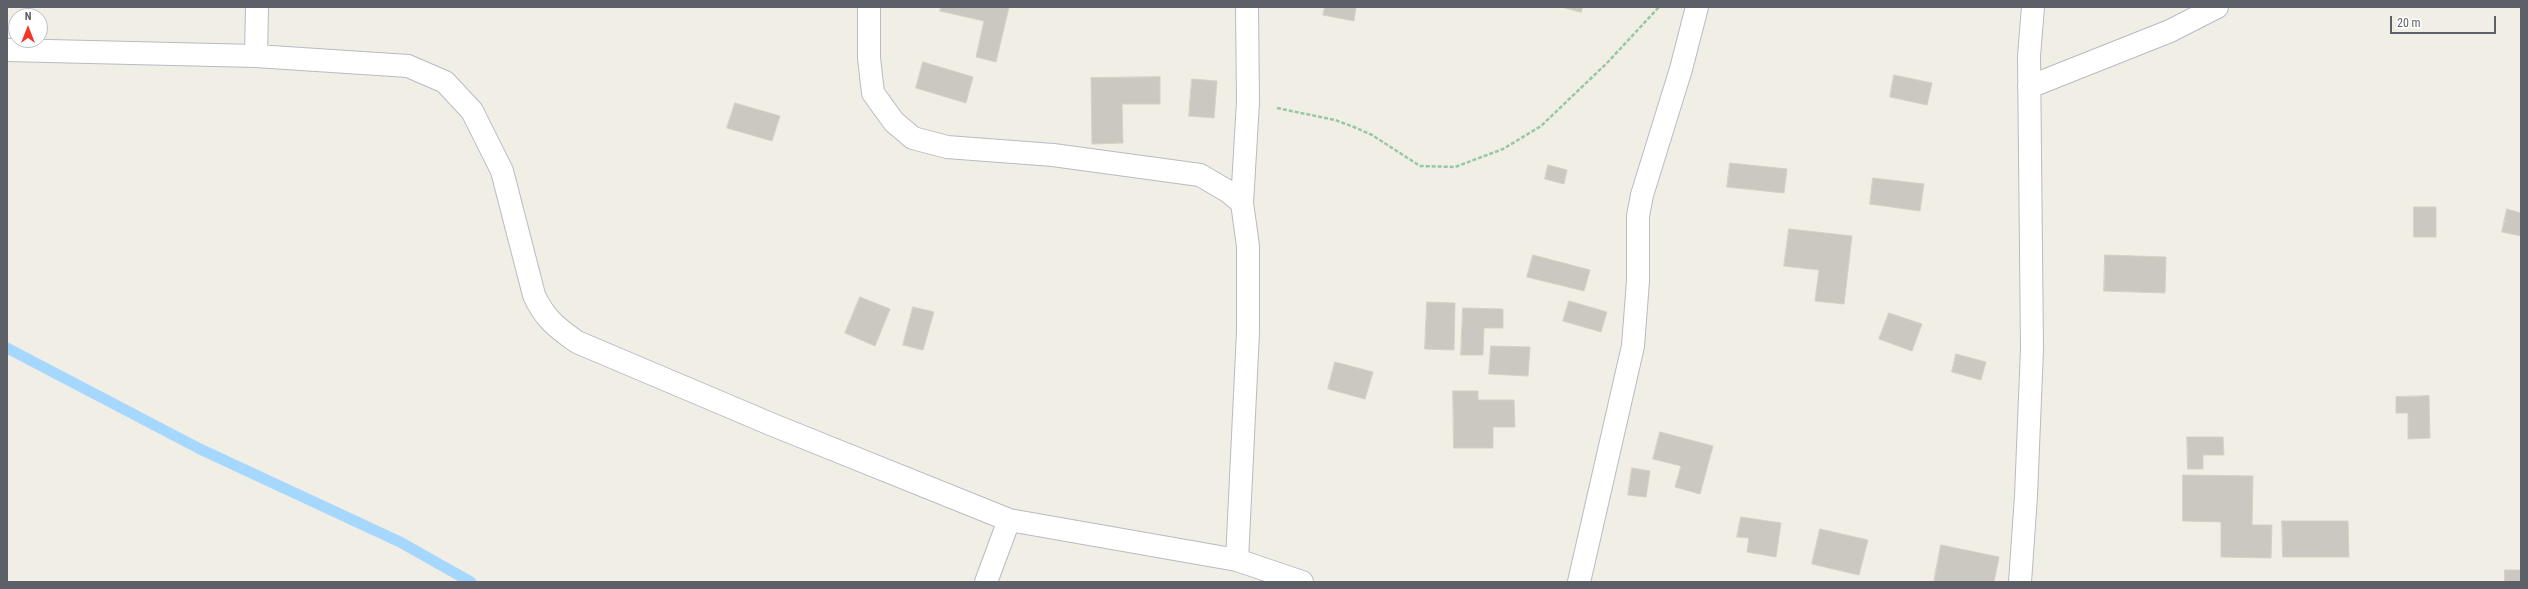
<!DOCTYPE html>
<html>
<head>
<meta charset="utf-8">
<style>
  body { margin:0 }
  #map { position:relative; width:2528px; height:589px; overflow:hidden; background:#f0eee5; font-family:"Roboto Condensed",sans-serif }
  canvas { display:block }
  .frame { position:absolute; inset:0; border:8px solid #5d6167; pointer-events:none }
  .north { position:absolute; left:8px; top:8px; width:40px; height:40px; box-sizing:border-box; background:#fff; border:1px solid #bec0c2; border-radius:50%; rotate:0deg; font-size:11px; font-weight:700; line-height:16px; text-align:center; color:#5d6167 }
  .north::after { content:''; display:block; margin:auto; width:14px; height:18px; background:#f53626; clip-path:polygon(50% 0,100% 100%,50% 72%,0 100%) }
  .scale { position:absolute; left:2390px; top:16px; width:106px; height:18px; box-sizing:border-box; border:2px solid #5d6167; border-top:0; padding-left:5px; font-size:12px; line-height:14px; white-space:nowrap; color:#5d6167; -webkit-text-stroke:3px #fff; paint-order:stroke }
</style>
</head>
<body>
<div id="map">
<canvas width="2528" height="589"></canvas>
<div class="frame"></div>
<div class="north">N</div>
<div class="scale">20 m</div>
</div>
<script>
const context = document.querySelector('canvas').getContext('2d');
context.lineJoin = 'round';
function trace(path, color, width, dash) {
  context.strokeStyle = color;
  context.lineWidth = width;
  context.lineCap = dash ? 'butt' : 'round';
  context.setLineDash(dash || []);
  context.stroke(path);
}
function fill(path, color) {
  context.fillStyle = color;
  context.fill(path, 'evenodd');
}
const stream = new Path2D(`
  M 7,348 L 200,449 L 400,542 L 471,582`);
const building = new Path2D(`
  M 941,7 L 1009,7 L 996,62 L 976,57 L 984,21 L 940,11 Z
  M 1325,7 L 1356,7 L 1354,21 L 1323,15 Z
  M 1562,7 L 1583,7 L 1581,12 Z
  M 923,62 L 973,77 L 966,103 L 916,88 Z
  M 1894,75 L 1932,83 L 1927,105 L 1890,97 Z
  M 1160,77 L 1160,104 L 1122,104 L 1123,143 L 1092,144 L 1091,78 Z
  M 1192,79 L 1217,81 L 1214,118 L 1189,116 Z
  M 735,103 L 780,116 L 772,141 L 727,128 Z
  M 1730,163 L 1787,169 L 1784,193 L 1727,187 Z
  M 1548,165 L 1567,170 L 1564,184 L 1545,179 Z
  M 1873,178 L 1924,184 L 1920,211 L 1870,204 Z
  M 2414,207 L 2436,207 L 2436,237 L 2414,237 Z
  M 2507,209 L 2521,213 L 2521,236 L 2502,232 Z
  M 1789,229 L 1852,236 L 1844,304 L 1815,301 L 1819,270 L 1784,266 Z
  M 1533,255 L 1590,270 L 1584,291 L 1527,277 Z
  M 2105,255 L 2166,257 L 2165,293 L 2104,291 Z
  M 860,297 L 890,309 L 875,346 L 845,333 Z
  M 1569,301 L 1607,312 L 1601,332 L 1563,321 Z
  M 1427,302 L 1455,303 L 1454,350 L 1425,349 Z
  M 913,307 L 934,312 L 923,350 L 903,345 Z
  M 1463,308 L 1503,309 L 1503,328 L 1484,328 L 1483,355 L 1461,355 Z
  M 1889,313 L 1922,324 L 1912,351 L 1879,339 Z
  M 1491,346 L 1530,347 L 1528,376 L 1489,374 Z
  M 1956,354 L 1986,362 L 1981,380 L 1952,372 Z
  M 1335,362 L 1373,372 L 1365,399 L 1328,389 Z
  M 1453,391 L 1478,391 L 1478,400 L 1514,400 L 1515,427 L 1493,427 L 1493,448 L 1454,448 Z
  M 2429,396 L 2430,438 L 2408,439 L 2408,413 L 2396,413 L 2396,397 Z
  M 1660,432 L 1713,446 L 1700,494 L 1675,487 L 1681,466 L 1653,459 Z
  M 2187,437 L 2223,437 L 2224,455 L 2203,455 L 2203,469 L 2188,469 Z
  M 1632,468 L 1650,471 L 1646,497 L 1628,495 Z
  M 2183,475 L 2253,476 L 2252,525 L 2272,525 L 2271,558 L 2221,557 L 2221,522 L 2183,521 Z
  M 1741,517 L 1781,523 L 1776,557 L 1747,552 L 1749,538 L 1737,537 Z
  M 2282,521 L 2348,521 L 2349,557 L 2283,557 Z
  M 1820,529 L 1868,540 L 1859,575 L 1812,564 Z
  M 1941,545 L 1999,557 L 1994,582 L 1934,582 Z
  M 2505,570 L 2521,570 L 2521,582 L 2505,582 Z`);
const path = new Path2D(`
  M 1277,108 L 1335,120 L 1354,127 L 1372,135 L 1420,166 L 1455,167 L 1503,149 L 1541,126 L 1607,63 L 1659,7`);
const minor = new Path2D(`
  M 869,7 L 869,58 L 873,93 L 894,122 L 913,138 L 947,147 L 1053,155 L 1200,175 L 1229,192 L 1242,203 L 1248,246 L 1248,332 L 1237,560
  M 7,50 L 256,56 L 408,66 L 445,82 L 472,111 L 502,171 L 534,295 C 544,318 557,328 577,342 L 773,425 L 1009,520 L 1237,560 L 1302,582
  M 256,56 L 257,7
  M 2029,87 L 2170,31 L 2217,7
  M 1242,203 L 1248,102 L 1247,7
  M 986,582 L 1009,520
  M 1579,582 L 1633,346 L 1638,281 L 1638,216 L 1642,195 L 1681,69 L 1697,7
  M 2020,582 L 2026,496 L 2032,349 L 2029,56 L 2033,7`);
trace(stream, '#a6d8ff', 11);
fill(building, '#cbc8c2');
trace(building, '#d6d0c3', 1);
trace(minor, '#b8bbc0', 24);
trace(path, '#97c8a5', 2.5, [4, 2]);
trace(minor, '#fff', 22);
</script>
</body>
</html>
